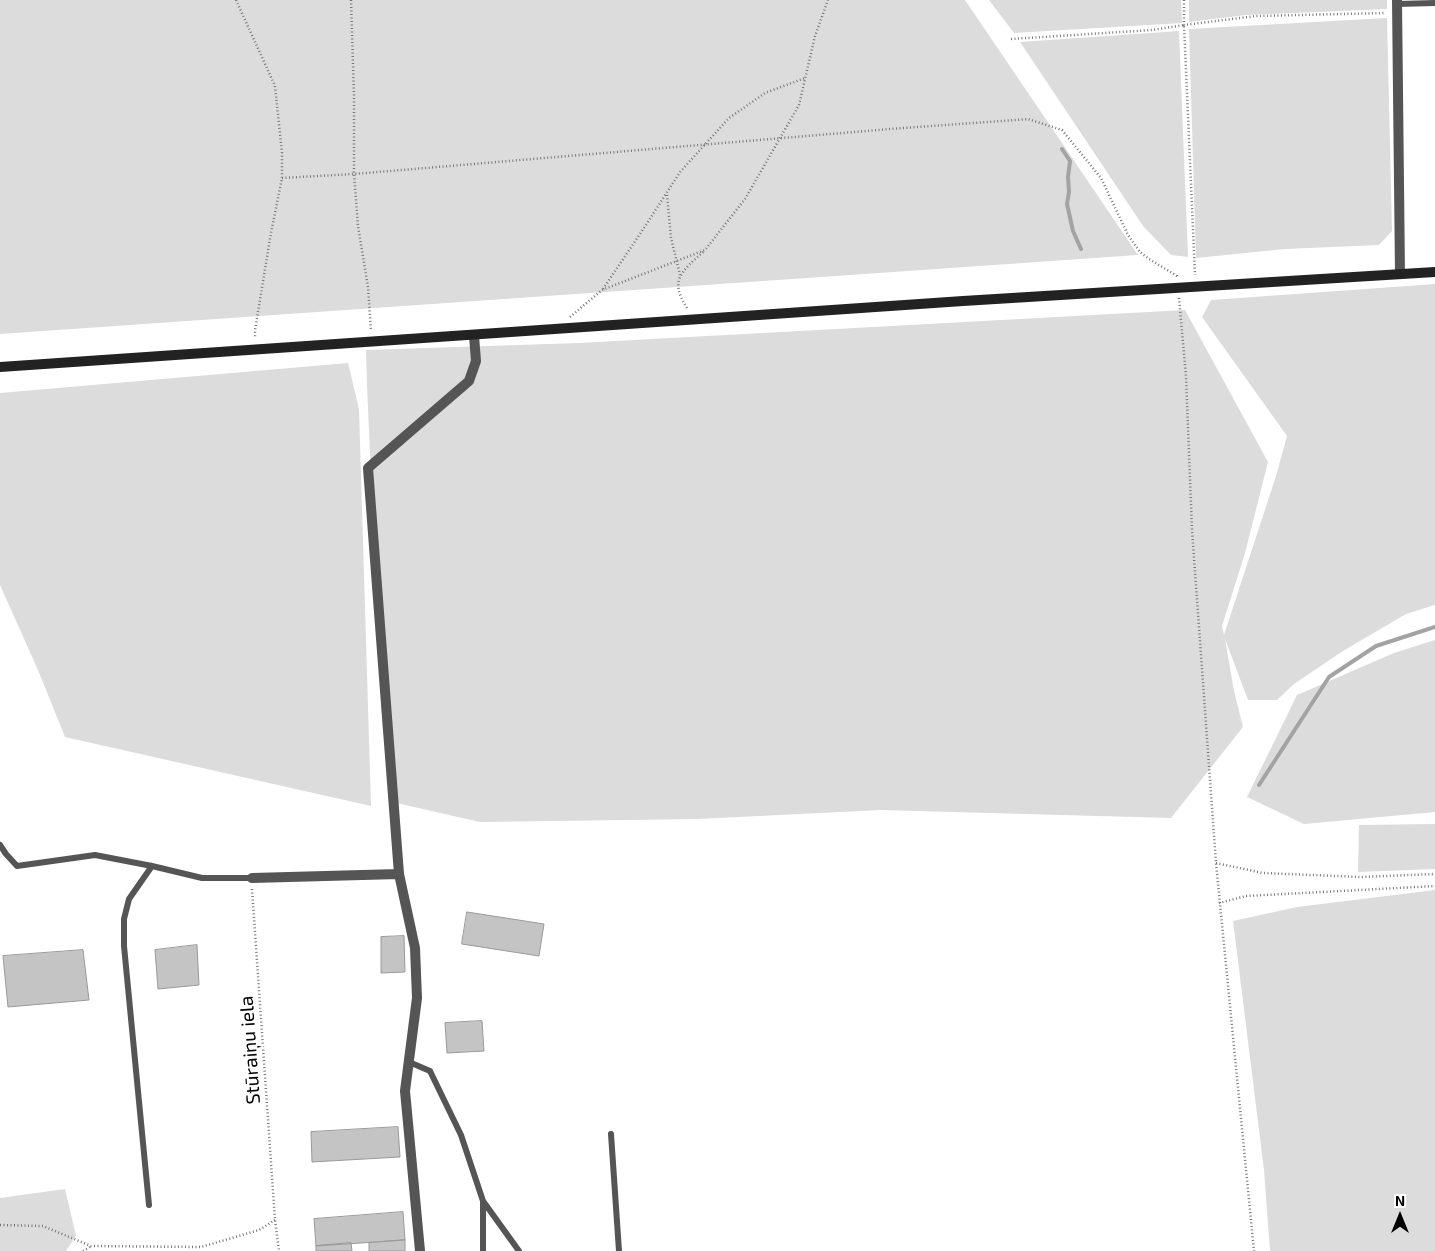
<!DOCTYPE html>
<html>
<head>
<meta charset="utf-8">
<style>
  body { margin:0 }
  #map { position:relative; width:1435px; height:1251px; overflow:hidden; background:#fff; font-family:"Exo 2",sans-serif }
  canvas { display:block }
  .north { position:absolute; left:1375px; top:1191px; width:50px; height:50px; -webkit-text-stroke:4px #fff; paint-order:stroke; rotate:0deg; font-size:14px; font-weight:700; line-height:20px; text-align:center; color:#000 }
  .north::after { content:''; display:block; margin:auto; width:18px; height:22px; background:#000; clip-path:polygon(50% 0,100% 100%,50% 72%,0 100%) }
</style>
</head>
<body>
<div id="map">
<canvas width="1435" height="1251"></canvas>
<div class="north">N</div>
</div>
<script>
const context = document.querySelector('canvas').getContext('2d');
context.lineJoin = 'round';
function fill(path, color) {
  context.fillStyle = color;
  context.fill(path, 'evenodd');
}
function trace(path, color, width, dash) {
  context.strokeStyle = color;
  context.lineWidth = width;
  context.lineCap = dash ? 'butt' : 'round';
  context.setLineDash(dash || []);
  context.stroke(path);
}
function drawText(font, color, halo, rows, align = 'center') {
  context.font = font + ' "Exo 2",sans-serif';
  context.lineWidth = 4;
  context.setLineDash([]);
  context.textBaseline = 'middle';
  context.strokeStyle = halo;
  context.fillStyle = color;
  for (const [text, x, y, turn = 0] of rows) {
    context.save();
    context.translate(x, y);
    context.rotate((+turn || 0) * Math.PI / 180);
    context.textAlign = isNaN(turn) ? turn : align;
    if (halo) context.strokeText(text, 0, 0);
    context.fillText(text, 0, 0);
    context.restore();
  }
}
const green = new Path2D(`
  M 0,0 L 965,0 L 1138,255 L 0,334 Z
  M 989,0 L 1181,0 L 1182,23 L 1014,33 Z
  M 1189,0 L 1387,0 L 1387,9 L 1246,15 L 1189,22 Z
  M 1387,18 L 1392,231 L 1379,245 L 1285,249 L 1196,258 L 1189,29 Z
  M 1179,31 L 1188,257 L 1171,255 L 1143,226 L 1020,42 Z
  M 1435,284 L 1435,605 L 1406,614 L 1343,651 L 1294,684 L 1277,700 L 1248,700 L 1225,639 L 1234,691 L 1243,727 L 1171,818 L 881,810 L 698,819 L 480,822 L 392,802 L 382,721 L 367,386 L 366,350 L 579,343 L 1185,310 L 1268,462 L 1245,553 L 1222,626 L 1224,635 L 1276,476 L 1287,436 L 1202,317 L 1211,300 Z
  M 348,363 L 359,409 L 371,806 L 65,737 L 38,670 L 0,585 L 0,393 Z
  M 1435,640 L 1435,812 L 1304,824 L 1247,797 L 1297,695 L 1394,653 Z
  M 1435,824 L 1435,869 L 1358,872 L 1359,825 Z
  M 1435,890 L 1435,1251 L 1270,1251 L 1264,1170 L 1233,921 L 1297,907 Z
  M 65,1189 L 76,1236 L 66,1251 L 0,1251 L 0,1198 Z`);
const stream = new Path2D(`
  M 1062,149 L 1070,161 L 1068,177 L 1069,192 L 1067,204 L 1073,231 L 1081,249
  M 1259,785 L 1329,677 L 1376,646 L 1435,627`);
const building = new Path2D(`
  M 467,912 L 544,924 L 539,956 L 462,944 Z
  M 404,936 L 405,972 L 381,973 L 381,937 Z
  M 197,945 L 199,985 L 158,989 L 155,950 Z
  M 83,950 L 89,1000 L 8,1007 L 3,956 Z
  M 482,1021 L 484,1051 L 447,1053 L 445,1023 Z
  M 398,1127 L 400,1157 L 312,1162 L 311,1132 Z
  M 403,1212 L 405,1240 L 316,1246 L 314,1219 Z
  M 405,1240 L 405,1251 L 369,1251 L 369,1243 Z
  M 351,1243 L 352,1251 L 316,1251 L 316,1246 Z`);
const path = new Path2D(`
  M 236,0 L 275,86 L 282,153 L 282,178 L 271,233 L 255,330 L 255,338
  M 351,0 L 354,96 L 354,174 L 358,226 L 368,287 L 371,331
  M 1184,0 L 1184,25 L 1256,16 L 1386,13
  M 1011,39 L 1152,30 L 1184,25 L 1195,275
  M 282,178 L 354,174 L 890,129 L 1028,119 L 1062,130 L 1101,178 L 1128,235 L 1140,252 L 1149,259 L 1177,276 L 1177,278
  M 667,195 L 671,238 L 680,275
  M 603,289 L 646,225 L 680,172 L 729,118 L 765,93 L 805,78
  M 1179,298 L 1186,376 L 1192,530 L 1216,863 L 1254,1251
  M 687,308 C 668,279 683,271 704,251
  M 570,317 L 602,290 L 705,250 L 745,199 L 799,105 L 815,36 L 828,0
  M 1216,863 L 1263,873 L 1361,877 L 1435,874
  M 252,889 L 275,1220 L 279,1251
  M 1219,903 L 1246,896 L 1435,886
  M 0,1225 L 43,1226 L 91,1246 L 201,1247 L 259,1230 L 275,1220
  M 83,1251 L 90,1247`);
const lane = new Path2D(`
  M 1397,4 L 1435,3
  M 0,845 L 6,854 L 17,866 L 95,855 L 152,866 L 202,878 L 252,878
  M 409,1062 L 430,1071 L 461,1135 L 483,1201 L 519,1251
  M 611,1134 L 619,1251
  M 483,1201 L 483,1251
  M 149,1205 L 124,946 L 124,919 L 129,899 L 152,866`);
const street = new Path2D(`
  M 1397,0 L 1400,274
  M 252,878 L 399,874
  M 420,1251 L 405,1091 L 417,998 L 415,948 L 399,874 L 368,468 L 469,381 L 476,361 L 474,336`);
const secondary = new Path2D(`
  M 0,367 L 963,301 L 1435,272`);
const streetNames = [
  ["Stūraiņu iela",250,1050,-94]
];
fill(green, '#dcdcdc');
trace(stream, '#a3a3a3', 4);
fill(building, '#c4c4c4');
trace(building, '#999', 1);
trace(path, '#777', 2.5, [1, 2.5]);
trace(lane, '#555', 6);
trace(street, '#555', 10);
trace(secondary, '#222', 10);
drawText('19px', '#000', '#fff', streetNames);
</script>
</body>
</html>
